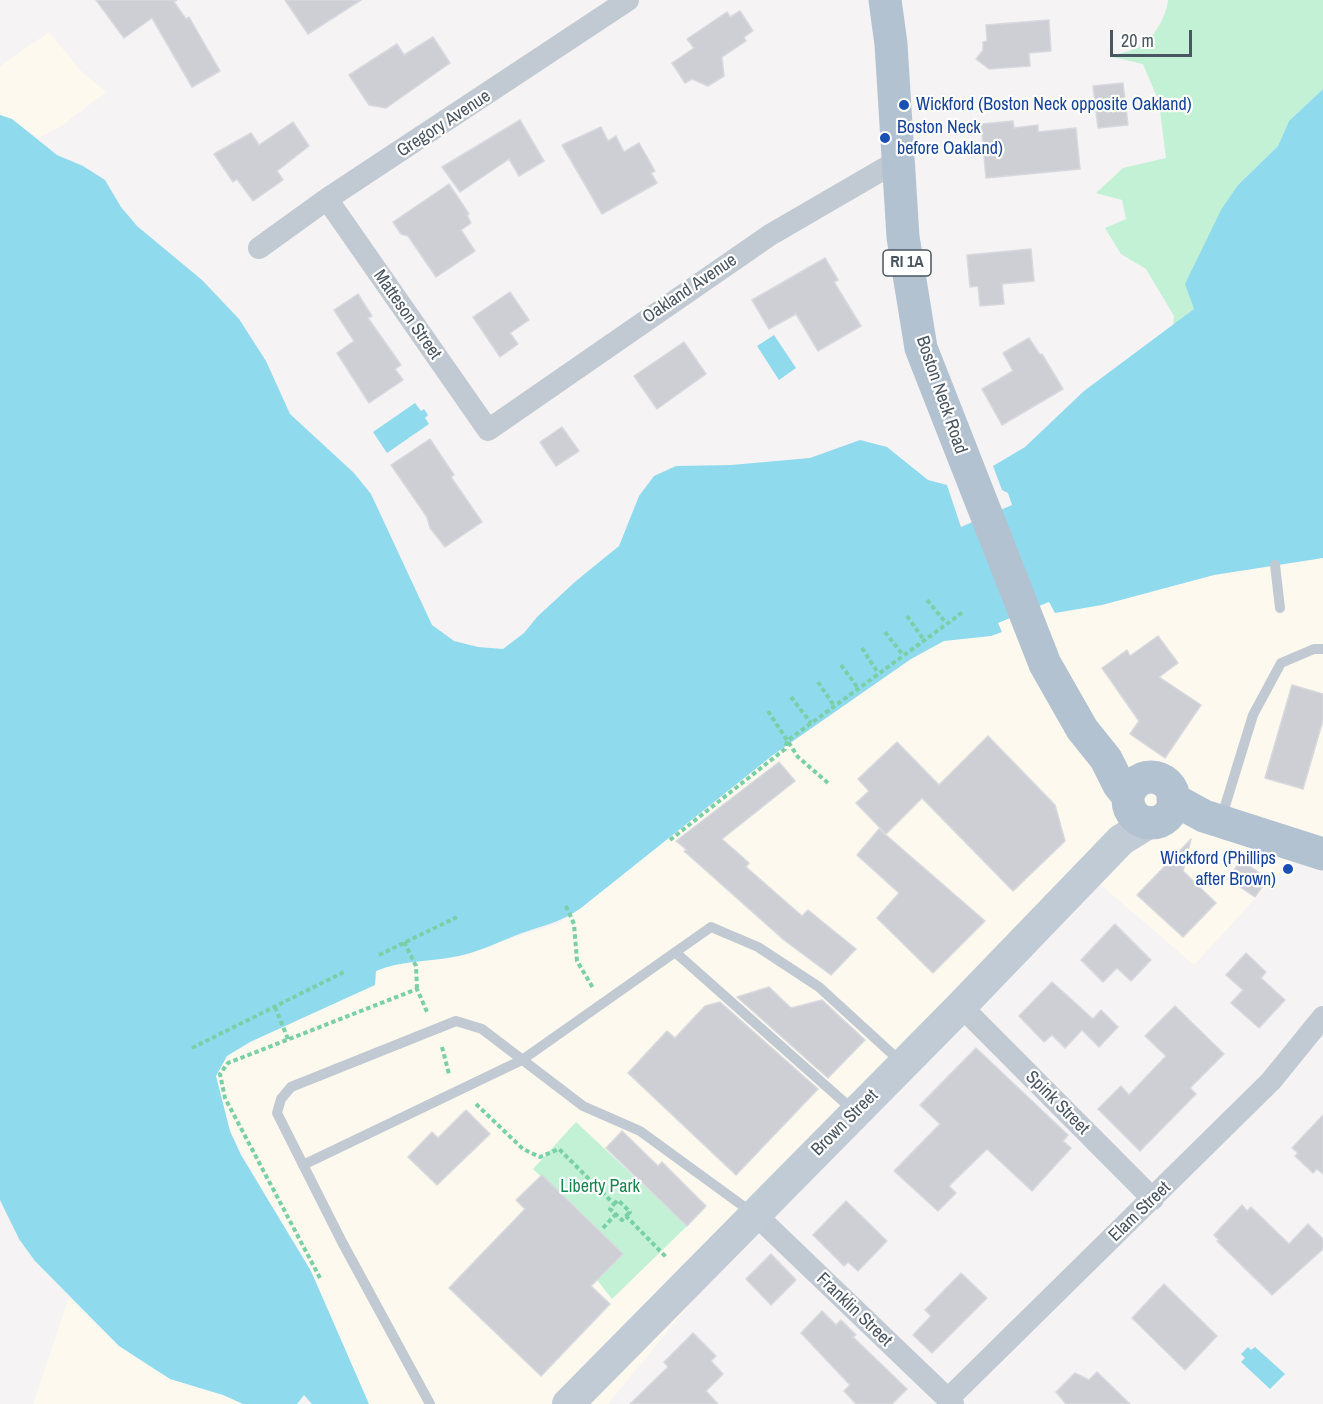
<!DOCTYPE html>
<html>
<head>
<meta charset="utf-8">
<style>
  body { margin:0 }
  #map { position:relative; width:1323px; height:1404px; overflow:hidden; background:#f5f3f3; font-family:"Archivo Narrow",sans-serif }
  canvas { display:block }
  .scale { position:absolute; left:1110px; top:30px; width:82px; height:27px; box-sizing:border-box; border:3px solid #4a5661; border-top:0; padding-left:8px; font-size:18px; line-height:21px; white-space:nowrap; color:#4a5661; -webkit-text-stroke:4px #fff; paint-order:stroke }
</style>
</head>
<body>
<div id="map">
<canvas width="1323" height="1404"></canvas>
<div class="scale">20 m</div>
</div>
<script>
const context = document.querySelector('canvas').getContext('2d');
context.lineJoin = 'round';
function fill(path, color) {
  context.fillStyle = color;
  context.fill(path, 'evenodd');
}
function trace(path, color, width, dash) {
  context.strokeStyle = color;
  context.lineWidth = width;
  context.lineCap = dash ? 'butt' : 'round';
  context.setLineDash(dash || []);
  context.stroke(path);
}
function drawText(font, color, halo, rows, align = 'center') {
  context.font = font + ' "Archivo Narrow",sans-serif';
  context.lineWidth = 4.5;
  context.setLineDash([]);
  context.textBaseline = 'middle';
  context.strokeStyle = halo;
  context.fillStyle = color;
  for (const [text, x, y, turn = 0] of rows) {
    context.save();
    context.translate(x, y);
    context.rotate((+turn || 0) * Math.PI / 180);
    context.textAlign = isNaN(turn) ? turn : align;
    if (halo) context.strokeText(text, 0, 0);
    context.fillText(text, 0, 0);
    context.restore();
  }
}
const commercial = new Path2D(`
  M 49,32 L 82,72 L 106,92 L 60,127 L 38,138 L 12,119 L 0,115 L 0,66 Z
  M 1323,558 L 1323,854 L 1288,863 L 1194,965 L 1088,874 L 760,1218 L 608,1404 L 369,1404 L 311,1271 L 280,1223 L 230,1131 L 216,1076 L 227,1056 L 273,1031 L 375,985 L 376,971 L 395,963 L 449,958 L 557,924 L 581,908 L 773,755 L 911,659 L 944,641 L 991,636 L 998,623 L 1050,601 L 1055,613 L 1102,605 L 1214,575 Z
  M 69,1297 L 119,1346 L 170,1379 L 223,1395 L 243,1404 L 33,1404 Z`);
const green = new Path2D(`
  M 1168,0 L 1323,0 L 1323,89 L 1289,121 L 1278,146 L 1238,185 L 1194,309 L 1173,326 L 1174,316 L 1146,269 L 1121,254 L 1105,228 L 1126,219 L 1122,200 L 1096,193 L 1123,168 L 1166,158 L 1159,102 L 1143,64 L 1108,56 C 1118,54 1128,52 1137,48 C 1152,42 1167,16 1168,0 Z
  M 576,1122 L 687,1226 L 612,1299 L 597,1280 L 623,1254 L 533,1169 Z`);
const water = new Path2D(`
  M 1323,89 L 1323,558 L 1214,575 L 1102,605 L 1055,613 L 1049,602 L 998,623 L 1002,632 L 991,636 L 944,641 L 911,659 L 773,755 L 581,908 C 562,921 552,923 531,930 C 503,939 478,954 448,958 C 423,962 400,961 376,971 L 375,985 L 250,1042 L 227,1056 L 216,1076 L 230,1131 L 241,1155 L 311,1271 L 369,1404 L 312,1404 L 304,1395 L 297,1404 L 243,1404 L 223,1395 L 170,1379 L 119,1346 L 35,1261 L 19,1239 L 0,1200 L 0,115 L 12,119 L 57,155 L 83,166 L 105,180 L 121,207 L 137,226 L 202,280 L 239,319 L 266,361 L 290,414 L 354,473 L 371,494 L 432,625 L 454,641 L 478,647 L 503,649 L 524,633 L 537,617 L 576,581 L 619,546 L 639,496 L 654,476 L 676,466 L 731,465 L 810,458 L 860,440 L 887,447 L 928,480 L 947,485 L 961,527 L 1012,505 L 1008,493 L 1002,490 L 993,466 L 1025,447 L 1084,391 L 1194,309 L 1185,284 L 1221,210 L 1238,185 L 1278,146 L 1289,121 Z
  M 774,335 L 796,368 L 779,380 L 757,346 Z
  M 415,403 L 421,411 L 424,409 L 428,415 L 425,418 L 429,424 L 387,453 L 373,432 Z
  M 1248,1347 L 1251,1350 L 1255,1347 L 1285,1374 L 1270,1389 L 1241,1362 L 1245,1358 L 1241,1354 Z`);
const building = new Path2D(`
  M 96,0 L 177,0 L 174,2 L 186,19 L 189,17 L 220,71 L 192,87 L 152,18 L 124,38 Z
  M 285,0 L 361,0 L 308,34 Z
  M 740,11 L 753,31 L 744,37 L 746,41 L 722,57 L 724,76 L 708,86 L 692,79 L 685,83 L 672,63 L 694,48 L 687,39 L 727,12 L 730,17 Z
  M 1049,20 L 1051,51 L 1029,53 L 1030,66 L 989,69 L 976,59 L 983,50 L 983,42 L 987,41 L 986,25 Z
  M 433,37 L 450,63 L 386,108 L 369,105 L 349,75 L 397,44 L 404,55 Z
  M 1123,83 L 1128,125 L 1098,128 L 1093,86 Z
  M 520,120 L 544,161 L 519,176 L 509,159 L 460,192 L 442,167 Z
  M 1013,121 L 1014,128 L 1038,125 L 1038,132 L 1076,128 L 1080,169 L 986,178 L 981,124 Z
  M 293,122 L 309,146 L 277,171 L 283,180 L 253,201 L 237,179 L 233,182 L 214,154 L 251,133 L 259,145 Z
  M 601,127 L 608,141 L 616,136 L 624,152 L 639,143 L 655,171 L 651,173 L 657,183 L 602,214 L 562,145 Z
  M 449,184 L 469,214 L 467,215 L 471,223 L 461,230 L 475,251 L 436,277 L 408,236 L 401,234 L 393,222 Z
  M 1031,249 L 1034,281 L 1002,284 L 1004,304 L 980,306 L 978,286 L 970,287 L 967,255 Z
  M 825,258 L 838,280 L 834,282 L 861,326 L 818,351 L 796,314 L 769,329 L 752,300 Z
  M 510,292 L 529,320 L 510,333 L 518,344 L 500,357 L 473,317 Z
  M 358,294 L 372,316 L 368,318 L 401,365 L 395,369 L 403,380 L 369,403 L 337,353 L 354,341 L 334,310 Z
  M 1029,338 L 1040,355 L 1042,354 L 1063,389 L 1002,425 L 982,389 L 1013,371 L 1003,353 Z
  M 684,342 L 706,374 L 657,409 L 634,376 Z
  M 562,427 L 579,451 L 556,466 L 540,442 Z
  M 430,439 L 454,475 L 451,477 L 482,522 L 445,547 L 430,528 L 427,517 L 391,465 Z
  M 1158,636 L 1178,663 L 1159,677 L 1201,705 L 1165,758 L 1130,734 L 1139,721 L 1102,668 L 1127,650 L 1130,656 Z
  M 1292,685 L 1323,694 L 1323,720 L 1303,789 L 1265,778 Z
  M 988,736 L 1055,805 L 1065,841 L 1013,891 L 922,798 L 886,834 L 856,803 L 869,791 L 858,779 L 897,742 L 939,785 Z
  M 779,762 L 795,781 L 722,839 L 749,863 L 746,867 L 802,916 L 808,910 L 856,949 L 831,975 L 784,940 L 684,851 L 687,850 L 676,841 Z
  M 879,829 L 985,921 L 933,973 L 877,918 L 899,893 L 857,855 Z
  M 1191,839 L 1183,871 L 1216,903 L 1183,937 L 1137,895 Z
  M 1241,860 L 1268,879 L 1255,897 L 1228,879 Z
  M 1115,924 L 1151,960 L 1131,981 L 1117,968 L 1103,982 L 1081,960 Z
  M 1246,953 L 1266,972 L 1261,978 L 1285,1000 L 1259,1028 L 1231,1003 L 1243,990 L 1226,975 Z
  M 1052,982 L 1093,1019 L 1101,1010 L 1118,1027 L 1099,1047 L 1082,1030 L 1065,1048 L 1052,1035 L 1044,1042 L 1019,1016 Z
  M 769,987 L 791,1008 L 822,1000 L 865,1040 L 828,1078 L 737,997 Z
  M 720,1002 L 818,1089 L 736,1175 L 628,1073 L 667,1031 L 675,1038 L 705,1006 Z
  M 1175,1006 L 1224,1054 L 1190,1088 L 1196,1094 L 1140,1151 L 1098,1109 L 1121,1086 L 1129,1095 L 1166,1056 L 1145,1036 Z
  M 976,1048 L 1068,1135 L 1063,1141 L 1071,1148 L 1032,1191 L 987,1149 L 949,1186 L 956,1193 L 938,1211 L 894,1171 L 940,1124 L 920,1105 Z
  M 466,1110 L 490,1134 L 437,1185 L 408,1157 L 432,1132 L 438,1138 Z
  M 1323,1115 L 1323,1174 L 1317,1169 L 1313,1173 L 1295,1156 L 1298,1153 L 1292,1148 Z
  M 622,1131 L 658,1166 L 662,1162 L 706,1206 L 687,1226 L 606,1148 Z
  M 542,1175 L 623,1254 L 591,1286 L 610,1304 L 541,1376 L 449,1288 L 525,1209 L 516,1200 Z
  M 846,1201 L 887,1241 L 858,1271 L 848,1262 L 844,1266 L 813,1235 Z
  M 1242,1205 L 1247,1211 L 1251,1207 L 1289,1244 L 1308,1224 L 1323,1239 L 1323,1249 L 1272,1295 L 1217,1241 L 1219,1240 L 1214,1235 Z
  M 771,1254 L 796,1280 L 771,1305 L 746,1279 Z
  M 961,1273 L 987,1298 L 932,1353 L 913,1335 L 931,1316 L 925,1310 Z
  M 1164,1284 L 1217,1336 L 1185,1370 L 1132,1318 Z
  M 822,1311 L 836,1325 L 841,1320 L 856,1335 L 853,1337 L 907,1389 L 892,1404 L 856,1404 L 844,1391 L 850,1385 L 801,1333 Z
  M 693,1333 L 716,1356 L 711,1361 L 723,1374 L 706,1391 L 718,1404 L 630,1404 L 668,1367 L 664,1362 Z
  M 1097,1372 L 1130,1404 L 1066,1404 L 1056,1392 L 1075,1373 L 1089,1380 Z`);
const path = new Path2D(`
  M 927,600 L 946,623
  M 907,616 L 924,640
  M 885,632 L 903,655
  M 862,648 L 878,673
  M 841,665 L 858,688
  M 818,682 L 834,706
  M 791,697 L 811,723
  M 768,711 L 798,757 L 828,783
  M 670,840 L 785,749 L 787,741 L 963,612
  M 566,906 L 574,924 L 577,961 L 593,988
  M 404,942 L 416,966 L 417,989
  M 379,955 L 457,917
  M 275,1007 L 288,1039
  M 442,1047 L 449,1074
  M 192,1048 L 344,972
  M 476,1104 L 523,1149 L 540,1157 L 559,1149 L 614,1204 L 610,1209 L 622,1220 L 626,1216 L 667,1258
  M 614,1204 L 618,1200 L 630,1212 L 626,1216
  M 603,1228 L 616,1214
  M 320,1278 L 225,1098 L 220,1074 L 228,1063 L 417,989 L 427,1012`);
const lane = new Path2D(`
  M 1275,565 L 1280,608
  M 1221,819 L 1253,715 L 1281,663 L 1314,649 L 1323,649
  M 675,952 L 853,1110
  M 303,1165 L 522,1060 L 711,927 L 758,947 L 819,987 L 901,1062
  M 430,1404 L 342,1242 L 277,1113 L 281,1099 L 291,1087 L 456,1021 L 482,1029 L 583,1106 L 640,1131 L 754,1214`);
const street = new Path2D(`
  M 327,199 L 488,430 L 770,235 L 899,160
  M 259,248 L 327,199 L 628,0
  M 961,1006 L 1153,1199
  M 756,1215 L 953,1404
  M 948,1399 L 1271,1081 L 1323,1017`);
const secondary = new Path2D(`
  M 568,1404 L 961,1006 L 1121,840 L 1150,822`);
const primary = new Path2D(`
  M 885,0 L 891,44 L 903,237 L 921,348 L 1045,664 L 1082,729 L 1106,759 L 1119,785 L 1128,796
  M1128 800a23 23 0 1 1 46 0a23 23 0 1 1-46 0Z
  M 1173,799 L 1204,816 L 1323,854`);
const markers = [
  [904,105,6,"#1a4fb4"],
  [885,138,6,"#1a4fb4"],
  [1288,869,6,"#1a4fb4"]
];
const shields = [
  [907,263,48]
];
const shieldNames = [
  ["RI 1A",907,263]
];
const transitNames = [
  ["Wickford (Boston Neck opposite Oakland)",916,105],
  ["Boston Neck",897,128],
  ["before Oakland)",897,149],
  ["Wickford (Phillips",1276,859,"right"],
  ["after Brown)",1276,880,"right"]
];
const streetNames = [
  ["Gregory Avenue",444,124,-33],
  ["Oakland Avenue",690,289,-34],
  ["Matteson Street",407,315,55],
  ["Boston Neck Road",941,395,71],
  ["Spink Street",1057,1103,45],
  ["Brown Street",845,1123,-45],
  ["Elam Street",1140,1212,-44],
  ["Franklin Street",854,1310,44]
];
const parkNames = [
  ["Liberty Park",600,1187]
];
fill(commercial, '#fdf9ef');
fill(green, '#c3f1d5');
fill(water, '#90daee');
fill(building, '#cdcfd5');
trace(building, '#d7d9de', 1.5);
trace(path, '#7ad0a6', 4, [4.5, 3]);
trace(lane, '#c1cad2', 10);
trace(street, '#c1cad2', 22);
trace(secondary, '#c1cbd6', 32);
trace(primary, '#b3c2d1', 33);
for (const [x, y, r, color] of markers) {
  const dot = new Path2D();
  dot.arc(x, y, r, 0, 2 * Math.PI);
  context.fillStyle = color;
  context.fill(dot);
  trace(dot, '#fff', 2);
}
for (const [x, y, w] of shields) {
  const box = new Path2D();
  box.roundRect(x - w / 2, y - 13, w, 26, 4.5);
  context.fillStyle = '#fff';
  context.fill(box);
  trace(box, '#4a5661', 1.5);
}
drawText('bold 16px', '#4a5661', null, shieldNames);
drawText('18px', '#164399', '#fff', transitNames, 'left');
drawText('18px', '#4a5661', '#fff', streetNames);
drawText('18px', '#17864f', '#fff', parkNames);
</script>
</body>
</html>
